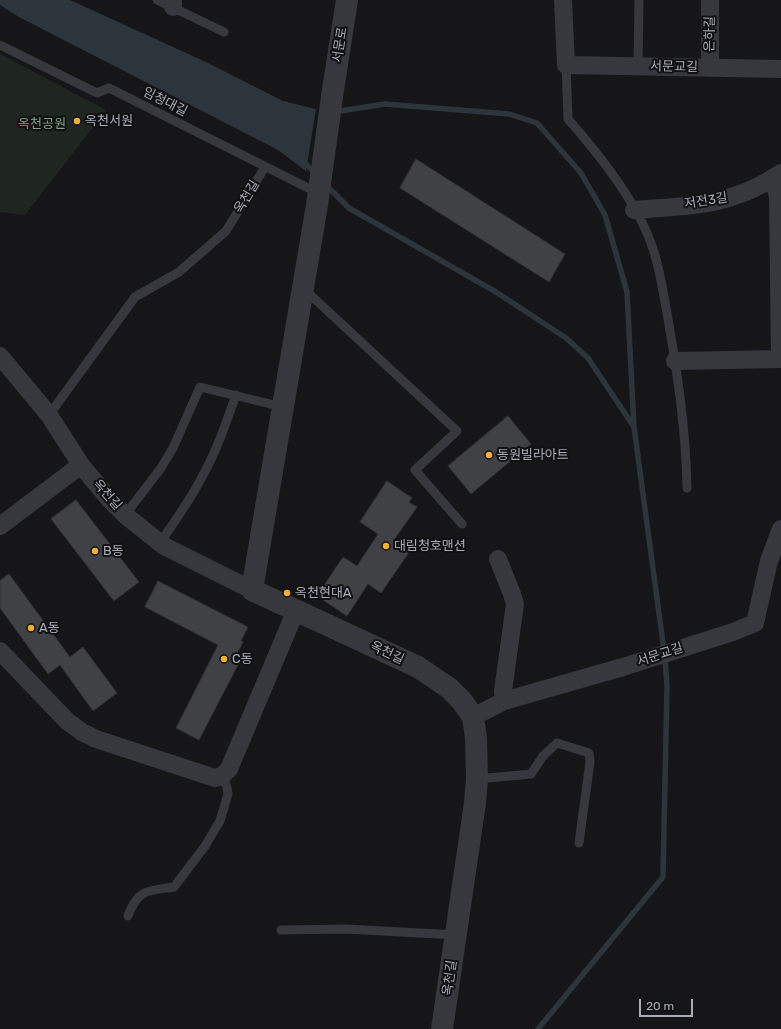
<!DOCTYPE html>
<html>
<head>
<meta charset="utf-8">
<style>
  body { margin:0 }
  #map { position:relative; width:781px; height:1029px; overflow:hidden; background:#161618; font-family:Rubik,sans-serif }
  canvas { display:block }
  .scale { position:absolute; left:639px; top:999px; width:54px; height:18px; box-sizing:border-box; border:2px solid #a8adb8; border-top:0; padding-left:5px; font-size:12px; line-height:14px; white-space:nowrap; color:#a8adb8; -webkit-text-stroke:3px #111113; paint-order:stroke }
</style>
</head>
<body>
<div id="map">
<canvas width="781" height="1029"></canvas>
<div class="scale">20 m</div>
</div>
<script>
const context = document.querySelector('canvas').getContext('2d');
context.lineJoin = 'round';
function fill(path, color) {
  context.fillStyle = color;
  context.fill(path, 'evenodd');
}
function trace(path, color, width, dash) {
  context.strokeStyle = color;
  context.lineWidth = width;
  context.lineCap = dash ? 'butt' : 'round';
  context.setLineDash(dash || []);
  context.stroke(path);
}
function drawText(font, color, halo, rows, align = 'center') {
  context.font = font + ' Rubik,"Noto Sans KR",sans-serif';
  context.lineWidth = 4;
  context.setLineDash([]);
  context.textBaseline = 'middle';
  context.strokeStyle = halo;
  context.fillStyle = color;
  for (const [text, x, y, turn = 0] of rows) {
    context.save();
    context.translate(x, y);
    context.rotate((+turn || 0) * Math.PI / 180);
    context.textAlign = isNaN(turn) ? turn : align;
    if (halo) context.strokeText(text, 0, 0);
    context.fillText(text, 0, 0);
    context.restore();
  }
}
const green = new Path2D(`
  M 0,54 L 106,110 L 25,215 L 0,212 Z`);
const water = new Path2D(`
  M 0,0 L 70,0 L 208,63 L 283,101 L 316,109 L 306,171 L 278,150 L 19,17 L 0,5 Z`);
const stream = new Path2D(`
  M 334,112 L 385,104 L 509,114 L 537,123 L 581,173 L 605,215 L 627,292 L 634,427
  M 302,160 L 316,174
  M 326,185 L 349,208 L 496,292 L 566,338 L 588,358 L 634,427 L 665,658 L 667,686 L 663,877 L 538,1029`);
const building = new Path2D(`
  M 416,159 L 565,254 L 549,282 L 400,188 Z
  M 508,416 L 531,444 L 471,494 L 448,466 Z
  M 387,481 L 412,498 L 409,502 L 417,507 L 394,540 L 410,551 L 381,593 L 368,584 L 347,616 L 317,596 L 343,557 L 357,566 L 378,534 L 360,522 Z
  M 76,500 L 139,582 L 114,601 L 51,519 Z
  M 9,574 L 70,657 L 83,647 L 117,693 L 93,711 L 60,665 L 48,674 L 0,608 L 0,581 Z
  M 158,581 L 248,627 L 241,641 L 243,642 L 235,658 L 240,661 L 199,740 L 176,728 L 218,645 L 145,607 Z`);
const service = new Path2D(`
  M 157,0 L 224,32
  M 0,45 L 97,93 L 109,88 L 318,193
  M 566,65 L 568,119 C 597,152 630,193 647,233 C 658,258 662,286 667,313 C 677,371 686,429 687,488
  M 638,67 L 639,0
  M 304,289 L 457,431 L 415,470 L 462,524
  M 49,415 L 135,297 L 179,272 L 226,231 L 265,167
  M 125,515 L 161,468 L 173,448 L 200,387 L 283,407
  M 160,543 C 175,521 191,499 203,475 C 217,450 226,423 236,395
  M 477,779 L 531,774 L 543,756 L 557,743 L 589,753 L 590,762 L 579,843
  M 128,916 C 138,888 149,891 174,887 L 205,846 L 220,821 L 228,794 L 227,787 L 222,776
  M 281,930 L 346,929 L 456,935`);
const minor = new Path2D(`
  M 563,0 L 566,65 L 781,69
  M 173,7 L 173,0
  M 710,68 L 710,0
  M 773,178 L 778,196 L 780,359
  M 634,210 C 666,207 705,207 734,196 C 751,191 767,182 781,173
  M 0,356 L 49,415 L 81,465 L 110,500 L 125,515 L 164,546 L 252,590
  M 675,361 L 781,359
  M 0,526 L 81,465
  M 498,559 L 512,594 L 515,604 L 503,691 L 504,701
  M 0,651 L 67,721 L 82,732 L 96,739 L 215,778 L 222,776 L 229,769 L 296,610
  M 473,717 L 504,701 L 623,667 L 733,632 L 755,623 L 769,561 L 781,529`);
const tertiary = new Path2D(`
  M 347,0 L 333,90 L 317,205 L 252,590 L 418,667 L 449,688 L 462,701 L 473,717 L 476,738 L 477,779 L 475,803 L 442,1029`);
const markers = [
  [77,121,4,"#f2b134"],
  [489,455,4,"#f2b134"],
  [386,546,4,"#f2b134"],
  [95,551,4,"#f2b134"],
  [287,593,4,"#f2b134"],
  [31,628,4,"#f2b134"],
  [224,659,4,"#f2b134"]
];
const streetNames = [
  ["은하길",710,34,-89],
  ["서문로",340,45,-81],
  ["서문교길",674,67,1],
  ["임청대길",165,102,27],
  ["옥천길",247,197,-59],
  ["저전3길",706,201,-9],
  ["옥천길",107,495,48],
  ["옥천길",387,653,25],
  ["서문교길",660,655,-18],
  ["옥천길",450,978,-82]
];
const poiNames = [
  ["옥천서원",85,121],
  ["동원빌라아트",497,455],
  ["대림청호맨션",394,546],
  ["B동",103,551],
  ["옥천현대A",295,593],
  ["A동",39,628],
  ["C동",232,659]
];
const parkNames = [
  ["옥천공원",42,124]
];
fill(green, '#1e261f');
fill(water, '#2c353c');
trace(stream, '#2c353c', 5.5);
fill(building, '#404145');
trace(building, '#303034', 1);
trace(service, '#37383d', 9);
trace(minor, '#37383d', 18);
trace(tertiary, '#37383d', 22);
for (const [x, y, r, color] of markers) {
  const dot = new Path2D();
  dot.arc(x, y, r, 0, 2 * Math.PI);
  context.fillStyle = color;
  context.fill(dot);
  trace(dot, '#111113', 1.5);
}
drawText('13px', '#a8adb8', '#111113', streetNames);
drawText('13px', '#a8adb8', '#111113', poiNames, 'left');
drawText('13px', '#7fa381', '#111113', parkNames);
</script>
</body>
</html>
